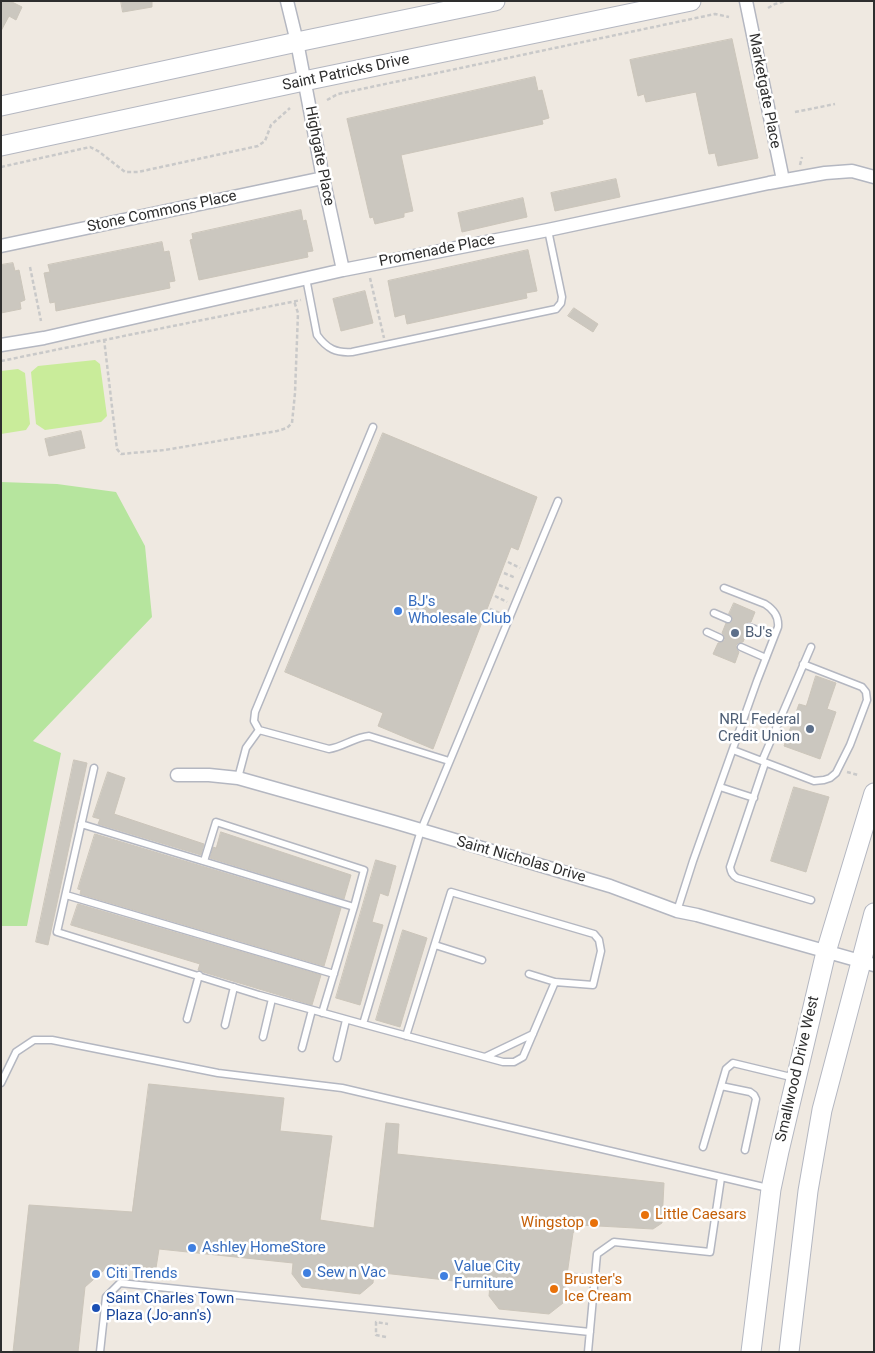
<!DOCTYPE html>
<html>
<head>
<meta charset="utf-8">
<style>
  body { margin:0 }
  #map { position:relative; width:875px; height:1353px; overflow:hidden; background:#efe9e1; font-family:Roboto,sans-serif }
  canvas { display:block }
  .frame { position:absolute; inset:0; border:2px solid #2e2e2e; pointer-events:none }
</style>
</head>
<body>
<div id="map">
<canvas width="875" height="1353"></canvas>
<div class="frame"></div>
</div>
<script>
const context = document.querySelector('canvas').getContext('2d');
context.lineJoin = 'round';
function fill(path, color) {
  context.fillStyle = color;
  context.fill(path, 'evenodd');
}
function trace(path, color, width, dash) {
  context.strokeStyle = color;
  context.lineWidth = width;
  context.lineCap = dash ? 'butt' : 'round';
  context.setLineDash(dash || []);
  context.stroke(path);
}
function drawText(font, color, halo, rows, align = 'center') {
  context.font = font + ' Roboto,sans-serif';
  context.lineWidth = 5;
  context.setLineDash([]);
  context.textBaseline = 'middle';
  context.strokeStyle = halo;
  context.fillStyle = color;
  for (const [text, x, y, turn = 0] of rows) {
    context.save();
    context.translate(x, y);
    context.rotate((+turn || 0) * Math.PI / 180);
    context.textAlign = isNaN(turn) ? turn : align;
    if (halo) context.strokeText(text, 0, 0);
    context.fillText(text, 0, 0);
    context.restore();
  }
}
const green = new Path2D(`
  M 1,482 L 57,484 L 116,492 L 145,546 L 152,617 L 33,741 L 61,753 L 27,926 L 1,926 Z`);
const pitch = new Path2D(`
  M 95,360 L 100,364 L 107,416 L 101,422 L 45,430 L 36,424 L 31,372 L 38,366 Z
  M 18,369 L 25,373 L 30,424 L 26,430 L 1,434 L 1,371 Z`);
const building = new Path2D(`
  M 1,1 L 10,1 L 22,7 L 16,20 L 9,16 L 1,31 Z
  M 121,1 L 152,1 L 152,7 L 123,12 Z
  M 732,39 L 758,158 L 718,166 L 715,153 L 709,154 L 696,92 L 646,102 L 644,94 L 638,96 L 630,60 Z
  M 535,77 L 538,91 L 542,90 L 549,118 L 542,120 L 543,124 L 401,155 L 413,211 L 404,213 L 404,217 L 375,224 L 373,217 L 370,218 L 347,119 Z
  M 616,179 L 620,197 L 555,211 L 551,193 Z
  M 523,198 L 527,217 L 462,232 L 458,213 Z
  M 301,210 L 303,221 L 306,220 L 313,251 L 307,252 L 308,257 L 199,280 L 190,240 L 193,239 L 192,234 Z
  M 162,242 L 164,252 L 169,251 L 175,281 L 169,282 L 170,288 L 56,311 L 55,302 L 50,303 L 44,273 L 50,272 L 48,265 Z
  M 528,250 L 537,291 L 526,293 L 527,298 L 407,324 L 405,314 L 395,317 L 388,281 Z
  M 13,263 L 15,271 L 19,270 L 25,300 L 20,302 L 21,309 L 1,313 L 1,265 Z
  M 365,291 L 373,323 L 341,331 L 333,299 Z
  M 574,308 L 598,324 L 593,332 L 568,316 Z
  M 81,431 L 85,448 L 49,456 L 45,439 Z
  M 383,433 L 537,497 L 518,550 L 511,547 L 433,749 L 378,726 L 383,713 L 285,672 Z
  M 734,603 L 755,612 L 751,622 L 748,622 L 745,625 L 744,628 L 747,632 L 743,642 L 738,643 L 736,645 L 737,650 L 739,652 L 735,663 L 713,654 L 718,643 L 722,642 L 725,640 L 724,636 L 722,633 L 726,623 L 731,623 L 733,620 L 732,616 L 729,614 Z
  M 816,676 L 836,683 L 827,709 L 836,712 L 820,759 L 784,746 L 799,704 L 806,706 Z
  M 74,760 L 87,763 L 48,945 L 36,942 Z
  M 108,772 L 125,778 L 114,814 L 204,844 L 201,855 L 98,824 L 100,819 L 93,817 Z
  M 794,787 L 829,797 L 806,872 L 771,861 Z
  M 221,832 L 351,875 L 344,899 L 210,858 L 213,847 L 216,848 Z
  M 95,834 L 341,908 L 324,966 L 80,894 L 81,890 L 78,889 Z
  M 376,860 L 396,866 L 388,896 L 380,893 L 372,922 L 383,925 L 360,1005 L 336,998 Z
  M 78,904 L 321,975 L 312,1005 L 203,972 L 198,970 L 200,964 L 71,925 Z
  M 403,930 L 427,938 L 400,1027 L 376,1020 Z
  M 149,1084 L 284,1098 L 280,1131 L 332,1136 L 320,1220 L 374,1228 L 386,1123 L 399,1124 L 397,1154 L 664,1183 L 662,1223 L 653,1229 L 580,1225 L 573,1233 L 563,1303 L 549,1314 L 499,1309 L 489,1296 L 490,1285 L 374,1272 L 373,1283 L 360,1294 L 302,1287 L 292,1274 L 293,1263 L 159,1249 L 156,1268 L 111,1264 L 85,1287 L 78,1352 L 13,1352 L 29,1205 L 132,1212 Z`);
const path = new Path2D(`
  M 768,8 L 775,4 L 786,1
  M 327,100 L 338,94 L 715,14 L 729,17
  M 795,112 L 835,104
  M 800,165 L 802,157
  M 1,167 L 90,147 L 98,151 L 125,172 L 138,172 L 258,146 L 265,141 L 271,125 L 290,108
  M 30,267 L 41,321
  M 370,278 L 384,338
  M 104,339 L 117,449 L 121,454 L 165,450 L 277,431 L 287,428 L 292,423 L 295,393 L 298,313 L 294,301
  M 1,361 L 301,300
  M 508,562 L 520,568
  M 504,573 L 516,578
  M 499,585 L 511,590
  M 495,596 L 507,602
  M 490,609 L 502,614
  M 485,620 L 498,625
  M 847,772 L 858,775
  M 574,1274 L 587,1275
  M 386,1337 L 376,1335 L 376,1322 L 388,1324`);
const service = new Path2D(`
  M 306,278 L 317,335 C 327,349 336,353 352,352 L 556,309 L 561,303 L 562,297 L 548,230
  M 373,427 L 255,712 L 254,721 L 259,730 L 329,749 C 343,747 355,737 369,736 L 449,761
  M 714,613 L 728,619
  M 749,627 L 774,636
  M 707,632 L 720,638
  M 741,647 L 766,658
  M 733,750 L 814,781 L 824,780 L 830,778 L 836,773 L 850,745 L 867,700 L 866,692 L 862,687 L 803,664
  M 762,761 L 811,647
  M 765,763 L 730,867 C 731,872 732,875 737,878 L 811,900
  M 94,768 L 57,932 L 259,995 L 363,1024 L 421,830 L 558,501
  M 238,778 L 246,748 L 259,730
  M 720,787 L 754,798
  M 81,824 L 354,907 L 364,870 L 216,822 L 204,861
  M 66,895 L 334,974
  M 677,911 L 693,861 L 757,681 L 778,627 C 779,617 773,609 765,604 L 724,588
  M 435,945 L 482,960
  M 529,974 L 555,982
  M 322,1013 L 354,907
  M 187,1019 L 199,975
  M 363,1024 L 503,1062 L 514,1062 L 523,1057 L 555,982 L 593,985 L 601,951 L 599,940 L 594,934 L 451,892 L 406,1036
  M 225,1025 L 234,987
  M 263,1037 L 272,999
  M 302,1048 L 312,1010
  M 485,1057 L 533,1034
  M 337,1058 L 346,1020
  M 1,1083 L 16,1052 L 34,1040 L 52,1040 L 218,1073 L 342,1088 L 768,1188
  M 721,1086 L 750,1092 L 754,1095 L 756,1099 L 745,1150
  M 703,1147 L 726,1069 L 733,1063 L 795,1078
  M 100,1352 L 106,1297 L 120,1283 L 590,1332
  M 588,1352 L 597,1254 L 614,1242 L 710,1252 L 721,1178`);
const minor = new Path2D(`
  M 287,1 L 297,42 L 323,178 L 343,270
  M 746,1 L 783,180
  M 1,246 L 323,178
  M 1,345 L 44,338 L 343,270 L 548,230 L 769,183 L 825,173 L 852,171 L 874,177
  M 177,775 L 209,775 L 238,778 L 394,822 L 610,886 L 677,911 L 697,915 L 874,965`);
const secondary = new Path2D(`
  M 1,106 L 297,42 L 495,1
  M 1,146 L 304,81 L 691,1
  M 751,1352 L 771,1189 L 779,1151 L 826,952 L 874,793
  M 789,1352 L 808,1191 L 822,1110 L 874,913`);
const markers = [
  [398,611,5,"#3f7fe0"],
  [735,633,5,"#5c6f8a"],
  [810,729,5,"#5c6f8a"],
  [645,1215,5,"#e8710a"],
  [594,1223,5,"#e8710a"],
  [192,1248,5,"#3f7fe0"],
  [307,1273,5,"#3f7fe0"],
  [96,1274,5,"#3f7fe0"],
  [444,1276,5,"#3f7fe0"],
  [554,1289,5,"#e8710a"],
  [96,1308,5,"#1a4fb4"]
];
const streetNames = [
  ["Saint Patricks Drive",346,73,-12],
  ["Marketgate Place",764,91,79],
  ["Highgate Place",319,156,79],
  ["Stone Commons Place",162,212,-12],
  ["Promenade Place",437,251,-11],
  ["Saint Nicholas Drive",521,860,16],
  ["Smallwood Drive West",798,1069,-77]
];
const shopNames = [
  ["BJ's",408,602],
  ["Wholesale Club",408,619],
  ["Ashley HomeStore",202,1248],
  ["Value City",454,1267],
  ["Furniture",454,1284],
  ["Sew n Vac",317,1273],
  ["Citi Trends",106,1274]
];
const serviceNames = [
  ["BJ's",745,633],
  ["NRL Federal",800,720,"right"],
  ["Credit Union",800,737,"right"]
];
const foodNames = [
  ["Little Caesars",655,1215],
  ["Wingstop",584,1223,"right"],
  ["Bruster's",564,1280],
  ["Ice Cream",564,1297]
];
const transitNames = [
  ["Saint Charles Town",106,1299],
  ["Plaza (Jo-ann's)",106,1316]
];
fill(green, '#b6e59e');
fill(pitch, '#c9ec9a');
fill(building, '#cbc7bf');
trace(building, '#cbc5ba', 1);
trace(service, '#b4b7c1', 9);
trace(minor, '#b4b7c1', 15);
trace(secondary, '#b4b7c1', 21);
trace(path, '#c9c9c9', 2.5, [4, 2.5]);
trace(service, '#fff', 6);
trace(minor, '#fff', 12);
trace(secondary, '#fff', 19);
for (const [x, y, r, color] of markers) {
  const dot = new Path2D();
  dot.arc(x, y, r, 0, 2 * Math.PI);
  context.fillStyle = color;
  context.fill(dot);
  trace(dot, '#fff', 2);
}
drawText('15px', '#2e2e2e', '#fff', streetNames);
drawText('15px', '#366cbe', '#fff', shopNames, 'left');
drawText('15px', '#4e5e75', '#fff', serviceNames, 'left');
drawText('15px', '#c56008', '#fff', foodNames, 'left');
drawText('15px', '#164399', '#fff', transitNames, 'left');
</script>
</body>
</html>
